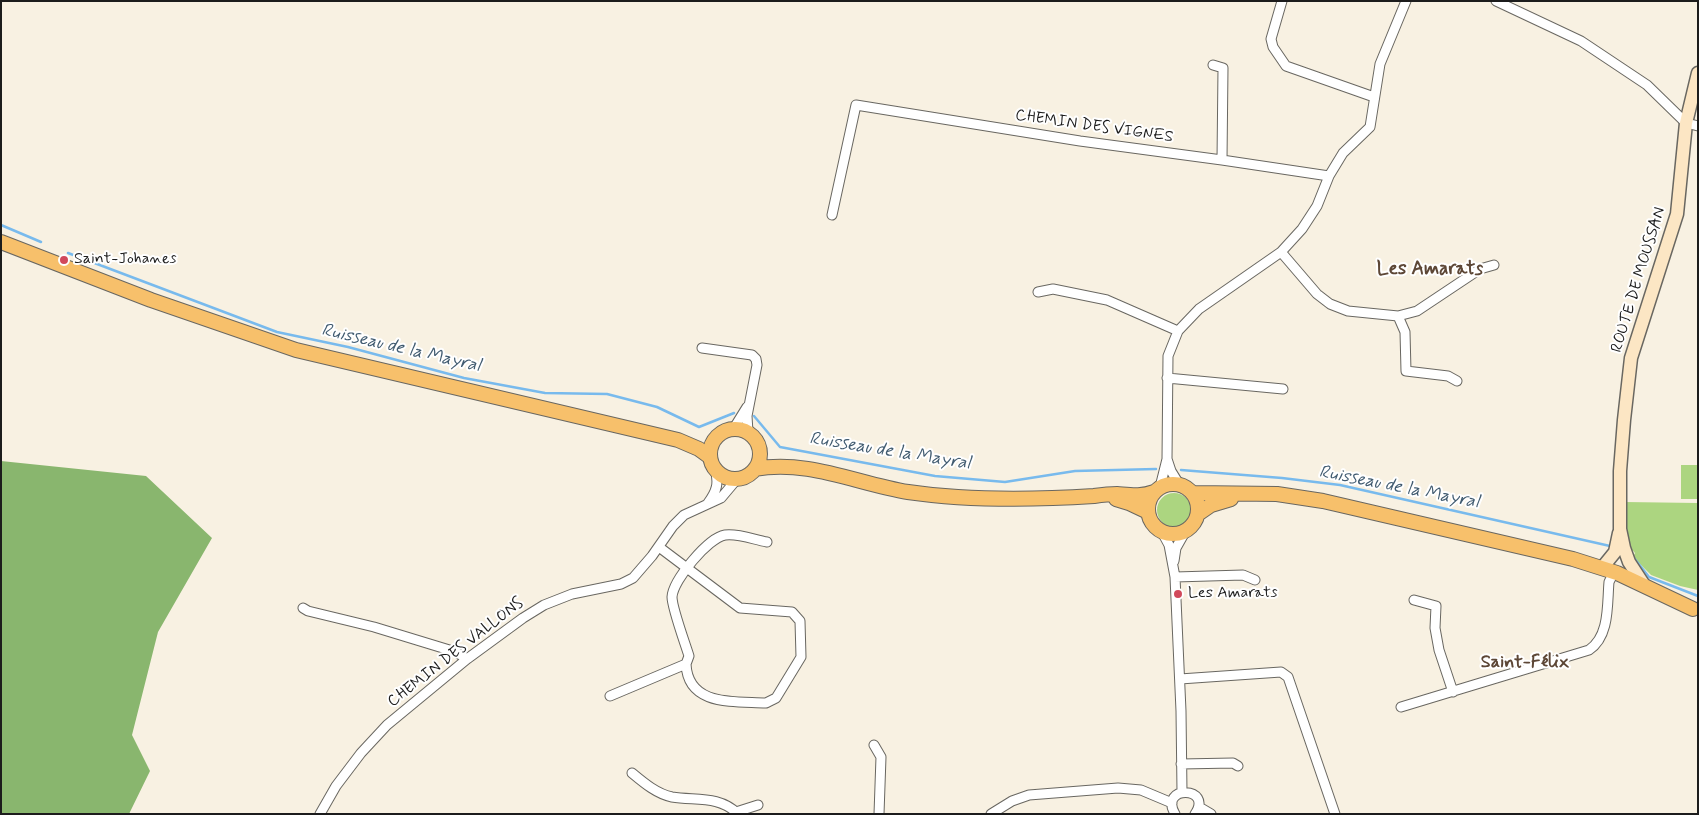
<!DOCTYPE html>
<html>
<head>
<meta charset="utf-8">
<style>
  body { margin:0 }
  #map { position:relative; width:1699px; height:815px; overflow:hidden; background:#f8f1e2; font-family:Mynerve,sans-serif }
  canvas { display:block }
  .frame { position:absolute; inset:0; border:2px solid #1c1c1c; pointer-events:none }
</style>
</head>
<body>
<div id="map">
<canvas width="1699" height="815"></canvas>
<div class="frame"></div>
</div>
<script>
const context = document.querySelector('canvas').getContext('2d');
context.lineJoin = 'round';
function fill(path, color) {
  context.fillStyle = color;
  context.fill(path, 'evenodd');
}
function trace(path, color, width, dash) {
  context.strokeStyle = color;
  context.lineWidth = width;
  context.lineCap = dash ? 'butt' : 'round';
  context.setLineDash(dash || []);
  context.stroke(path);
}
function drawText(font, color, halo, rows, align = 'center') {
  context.font = font + ' Mynerve,sans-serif';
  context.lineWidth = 4;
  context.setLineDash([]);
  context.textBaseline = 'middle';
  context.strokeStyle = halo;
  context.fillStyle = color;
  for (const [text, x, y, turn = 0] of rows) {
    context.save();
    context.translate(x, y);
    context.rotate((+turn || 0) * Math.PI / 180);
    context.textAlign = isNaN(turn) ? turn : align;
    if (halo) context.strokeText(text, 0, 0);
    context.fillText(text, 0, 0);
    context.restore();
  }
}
const green = new Path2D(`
  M 1681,465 L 1698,465 L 1698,499 L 1681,499 Z
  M1157 510a17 17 0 1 1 34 0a17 17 0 1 1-34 0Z
  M 1625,502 L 1698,503 L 1698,590 L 1680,586 L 1651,575 L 1633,557 L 1635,553 L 1627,544 Z`);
const forest = new Path2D(`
  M 1,461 L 146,476 L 212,538 L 158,632 L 132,735 L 150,771 L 129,814 L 1,814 Z`);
const stream = new Path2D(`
  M 1,225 L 41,242
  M 68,253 L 277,332 L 348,347 L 464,378 L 545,393 L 607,394 L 657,407 L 699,427 L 734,413
  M 754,416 L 780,447 L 935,476 L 1005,482 L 1075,471 L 1156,469
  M 1181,470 L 1282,478 L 1340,485 L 1610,546
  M 1634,558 L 1649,577 L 1698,596`);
const street = new Path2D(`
  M 1282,1 L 1271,39 L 1273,47 L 1286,66 L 1374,97
  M 1496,1 L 1581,41 L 1647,85 L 1686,123 L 1698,126
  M 1213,65 L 1223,68 L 1222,160
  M 832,215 L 856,105 L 1080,141 L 1222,160 L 1329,176
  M 1281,252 L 1317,294 L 1330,304 L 1348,311 L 1398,316 L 1417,311 L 1480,269 L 1494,265
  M 1038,292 L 1053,289 L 1107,300 L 1178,331
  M 1398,316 L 1405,332 L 1406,371 L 1448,376 L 1457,381
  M 702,348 L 752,355 L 756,359 L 757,365 L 747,416 L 748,432
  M 1167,378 L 1283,389
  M 734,428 L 747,407
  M 1167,459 L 1168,356 L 1178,331 L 1199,309 L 1281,252 L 1302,229 L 1317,206 L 1329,176 L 1343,153 L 1370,127 L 1380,64 L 1406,1
  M 1160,487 L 1167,459 L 1171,471 L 1179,484
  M 708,503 C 717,491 719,483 715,469
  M 1162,532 L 1169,545 L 1175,577 L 1181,711 L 1182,792
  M 659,547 L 740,608 L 792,612 L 800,621 L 801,657 L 776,698 L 766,703 C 735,701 688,707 686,664
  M 1174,561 L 1176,548 L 1185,532
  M 1175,577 L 1243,575 L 1255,580
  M 1414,600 L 1436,606 L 1435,628 L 1439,650 L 1453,692
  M 303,608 L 308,611 L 374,627 L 456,652 L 467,659
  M 1180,679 L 1281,672 L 1288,677 L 1335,814
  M 610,696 L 686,664 L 689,656 C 685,643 672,608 672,597 C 673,580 708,538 725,535 C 738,533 755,540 767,542
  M 1401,707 L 1589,650 C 1610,636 1607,604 1609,582 L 1612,576
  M 874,745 L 881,757 L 879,814
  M 1181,764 L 1233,763 L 1238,766
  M 632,773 C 644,783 657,794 672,797 C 695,801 719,795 738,814
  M 1199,807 L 1211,814
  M 736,812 L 758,805
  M 320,814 L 336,786 L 361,753 L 387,725 L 467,659 L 523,618 L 544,605 L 572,594 L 621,584 L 633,578 L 652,556 L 673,526 L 684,515 L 721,498 L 737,479
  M 991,814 L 1012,801 L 1029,795 L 1118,788 L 1141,790 L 1172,803
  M 1175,814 C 1158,785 1214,786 1195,814`);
const secondary = new Path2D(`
  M 1602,568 L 1615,552 L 1619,533
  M 1644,585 L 1629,562 L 1624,548 L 1620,529 L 1620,471 L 1624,420 L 1631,358 L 1677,214 L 1686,123 L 1698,73`);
const primary = new Path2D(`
  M 1,242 L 151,300 L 296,350 L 678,440 L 699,449 L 710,457
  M710 454a25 25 0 1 1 50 0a25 25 0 1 1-50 0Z
  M 755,469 C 807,459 858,484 908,492 C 970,501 1032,500 1094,496 C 1101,495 1109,494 1117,494 C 1130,495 1141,497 1154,492
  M1148 509a25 25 0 1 1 50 0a25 25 0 1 1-50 0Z
  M 1194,493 L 1277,494 L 1323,501 L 1573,559 L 1617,573 L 1693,609
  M 1116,499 L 1129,503 L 1148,512
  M 1198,514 L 1211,505 L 1231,499`);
const markers = [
  [64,260,5,"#d1495b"],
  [1178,594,5,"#d1495b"]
];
const streetNames = [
  ["CHEMIN DES VIGNES",1094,127,8],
  ["ROUTE DE MOUSSAN",1639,280,-73],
  ["CHEMIN DES VALLONS",456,653,-38]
];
const poiNames = [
  ["Saint-Johanes",74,260],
  ["Les Amarats",1188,594]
];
const waterNames = [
  ["Ruisseau de la Mayral",401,349,13],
  ["Ruisseau de la Mayral",890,452,9],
  ["Ruisseau de la Mayral",1399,488,11]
];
const neighbourhoodNames = [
  ["Saint-Félix",1525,663]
];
const quarterNames = [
  ["Les Amarats",1430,270]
];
fill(green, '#acd580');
fill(forest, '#89b66e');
trace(stream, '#78baed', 2.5);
trace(street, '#696761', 11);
trace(secondary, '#696761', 15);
trace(primary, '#696761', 16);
trace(street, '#fff', 9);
trace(secondary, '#fce6c4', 12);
trace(primary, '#f7c06b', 14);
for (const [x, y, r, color] of markers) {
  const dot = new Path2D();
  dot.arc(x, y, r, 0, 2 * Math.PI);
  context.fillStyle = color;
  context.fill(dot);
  trace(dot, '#fff', 2);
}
drawText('16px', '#1c1c1c', '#fff', streetNames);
drawText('16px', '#1c1c1c', '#fff', poiNames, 'left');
drawText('italic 18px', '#415b70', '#fff', waterNames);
drawText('bold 18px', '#5d4736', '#fff', neighbourhoodNames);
drawText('bold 19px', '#5d4736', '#fff', quarterNames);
</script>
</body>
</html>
